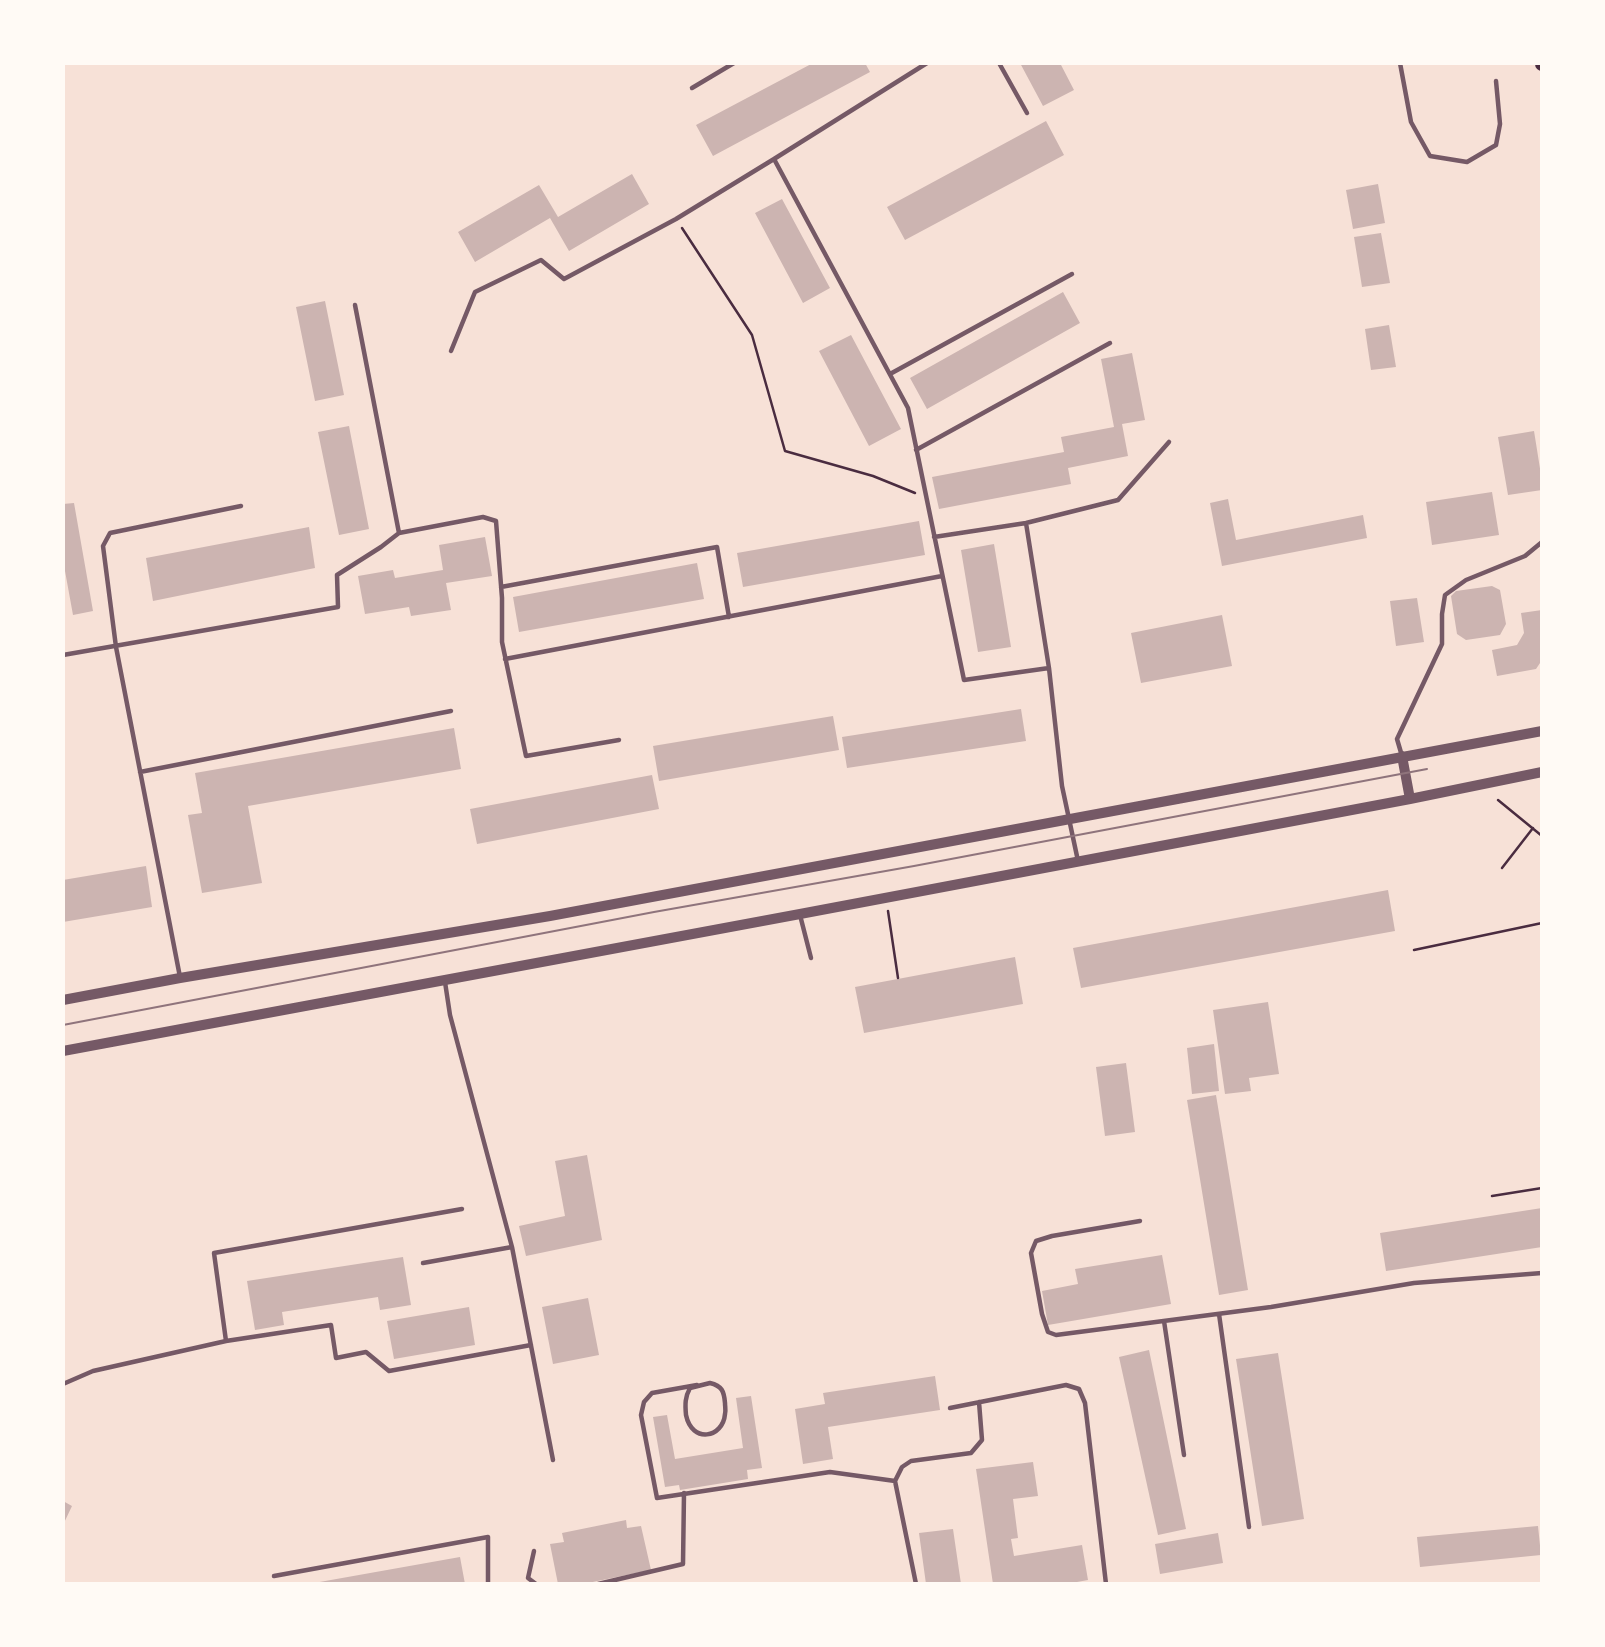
<!DOCTYPE html>
<html>
<head>
<meta charset="utf-8">
<style>
  body { margin:0 }
  #map { position:relative; width:1605px; height:1647px; overflow:hidden; background:#f7e1d7; font-family:Roboto,sans-serif }
  canvas { display:block }
  .frame { position:absolute; inset:0; border:65px solid #fffaf5; pointer-events:none }
</style>
</head>
<body>
<div id="map">
<canvas width="1605" height="1647"></canvas>
<div class="frame"></div>
</div>
<script>
const context = document.querySelector('canvas').getContext('2d');
context.lineJoin = 'round';
function fill(path, color) {
  context.fillStyle = color;
  context.fill(path, 'evenodd');
}
function trace(path, color, width, dash) {
  context.strokeStyle = color;
  context.lineWidth = width;
  context.lineCap = dash ? 'butt' : 'round';
  context.setLineDash(dash || []);
  context.stroke(path);
}
const building = new Path2D(`
  M 813,63 L 865,63 L 870,72 L 713,156 L 696,125 Z
  M 1020,63 L 1060,63 L 1074,90 L 1043,106 Z
  M 1046,121 L 1064,155 L 905,240 L 887,207 Z
  M 632,174 L 649,204 L 569,251 L 550,218 L 475,262 L 458,232 L 539,185 L 558,217 Z
  M 1378,184 L 1385,223 L 1353,229 L 1346,190 Z
  M 782,199 L 830,288 L 803,303 L 755,213 Z
  M 1381,233 L 1390,283 L 1362,287 L 1354,237 Z
  M 1063,292 L 1080,323 L 927,409 L 910,378 Z
  M 325,301 L 344,395 L 315,401 L 296,307 Z
  M 1389,325 L 1396,367 L 1371,370 L 1365,329 Z
  M 851,335 L 901,429 L 869,446 L 819,351 Z
  M 1132,353 L 1145,420 L 1122,424 L 1128,456 L 1068,468 L 1071,484 L 939,509 L 932,477 L 1064,452 L 1061,437 L 1114,427 L 1101,359 Z
  M 349,426 L 369,529 L 339,535 L 318,432 Z
  M 1534,431 L 1542,481 L 1542,490 L 1508,495 L 1498,437 Z
  M 1492,492 L 1499,535 L 1432,545 L 1426,502 Z
  M 1228,499 L 1236,540 L 1363,515 L 1367,538 L 1222,566 L 1210,503 Z
  M 74,503 L 93,611 L 73,615 L 63,560 L 63,504 Z
  M 919,521 L 925,555 L 743,587 L 737,553 Z
  M 309,527 L 315,568 L 153,601 L 146,558 Z
  M 485,537 L 492,576 L 446,583 L 451,610 L 411,616 L 409,607 L 365,614 L 358,576 L 393,570 L 395,578 L 443,570 L 439,545 Z
  M 994,544 L 1011,647 L 978,652 L 961,550 Z
  M 697,563 L 704,599 L 519,632 L 513,597 Z
  M 1492,586 L 1500,590 L 1506,624 L 1500,635 L 1466,640 L 1457,634 L 1451,596 L 1456,591 Z
  M 1417,598 L 1424,642 L 1396,646 L 1390,601 Z
  M 1542,610 L 1542,660 L 1536,669 L 1497,676 L 1492,650 L 1517,645 L 1524,633 L 1521,613 Z
  M 1222,615 L 1232,666 L 1141,683 L 1131,633 Z
  M 1021,709 L 1026,741 L 847,768 L 842,737 Z
  M 833,716 L 839,750 L 659,781 L 653,746 Z
  M 454,728 L 461,769 L 248,806 L 262,883 L 202,893 L 188,815 L 202,813 L 195,773 Z
  M 652,775 L 659,809 L 477,844 L 470,809 Z
  M 146,866 L 152,907 L 63,922 L 63,880 Z
  M 1388,890 L 1395,931 L 1081,988 L 1073,948 Z
  M 1015,957 L 1023,1004 L 864,1033 L 855,987 Z
  M 1268,1002 L 1279,1074 L 1249,1078 L 1251,1091 L 1225,1094 L 1213,1010 Z
  M 1214,1044 L 1219,1091 L 1192,1094 L 1187,1048 Z
  M 1126,1063 L 1135,1132 L 1105,1136 L 1096,1067 Z
  M 1216,1095 L 1248,1290 L 1219,1295 L 1187,1100 Z
  M 587,1155 L 602,1240 L 526,1256 L 519,1226 L 565,1216 L 555,1161 Z
  M 1542,1208 L 1542,1247 L 1386,1271 L 1380,1233 Z
  M 1162,1255 L 1171,1304 L 1048,1325 L 1042,1291 L 1078,1284 L 1075,1269 Z
  M 403,1257 L 411,1305 L 380,1310 L 378,1297 L 282,1312 L 284,1325 L 255,1330 L 247,1281 Z
  M 588,1298 L 599,1355 L 553,1364 L 542,1307 Z
  M 469,1307 L 475,1345 L 394,1359 L 387,1321 Z
  M 1149,1350 L 1186,1529 L 1158,1535 L 1119,1357 Z
  M 1278,1353 L 1304,1519 L 1262,1526 L 1236,1359 Z
  M 935,1376 L 940,1410 L 828,1427 L 833,1459 L 803,1464 L 795,1409 L 825,1404 L 823,1393 Z
  M 751,1396 L 762,1468 L 747,1470 L 748,1479 L 680,1490 L 679,1485 L 665,1487 L 653,1417 L 667,1415 L 675,1459 L 743,1448 L 736,1398 Z
  M 1033,1462 L 1038,1496 L 1013,1499 L 1018,1538 L 1011,1539 L 1014,1556 L 1082,1545 L 1088,1580 L 1066,1584 L 993,1584 L 976,1469 Z
  M 63,1501 L 72,1506 L 63,1525 Z
  M 626,1520 L 627,1528 L 641,1526 L 651,1570 L 583,1584 L 558,1584 L 550,1544 L 564,1542 L 562,1533 Z
  M 1538,1526 L 1541,1555 L 1420,1567 L 1417,1537 Z
  M 953,1529 L 961,1584 L 926,1584 L 919,1533 Z
  M 1218,1533 L 1223,1563 L 1160,1574 L 1155,1544 Z
  M 460,1557 L 465,1584 L 314,1584 L 314,1583 Z`);
const path = new Path2D(`
  M 682,228 L 752,335 L 785,451 L 873,476 L 915,493
  M 1498,800 L 1542,836
  M 1502,868 L 1533,828
  M 888,911 L 898,978
  M 1414,950 L 1542,923
  M 1492,1196 L 1542,1188`);
const service = new Path2D(`
  M 999,63 L 1027,113
  M 1400,63 L 1411,122 L 1430,156 L 1467,162 L 1496,145 L 1500,124 L 1496,81
  M 692,88 L 734,63
  M 774,159 L 927,63
  M 451,351 L 475,292 L 541,260 L 564,279 L 676,219 L 774,159 L 908,408 L 964,680 L 1049,668 L 1062,786 L 1078,861
  M 890,374 L 1072,274
  M 916,450 L 1110,343
  M 1026,523 L 1049,668
  M 399,533 L 483,517 L 496,521 L 502,598 L 502,642 L 526,756 L 619,740
  M 934,537 L 1026,523 L 1118,500 L 1169,442
  M 501,587 L 717,547 L 729,617
  M 63,655 L 338,607 L 337,575 L 381,547 L 399,533 L 355,305
  M 505,659 L 942,576
  M 1402,756 L 1397,739 L 1442,644 L 1442,614 L 1445,595 L 1466,580 L 1525,556 L 1542,542
  M 140,772 L 451,711
  M 800,915 L 811,958
  M 180,977 L 116,647 L 103,546 L 110,533 L 241,506
  M 445,982 L 450,1015 L 512,1247 L 553,1460
  M 1140,1221 L 1052,1236 L 1036,1241 L 1031,1253 L 1042,1314 L 1048,1332 L 1056,1335 L 1271,1307 L 1414,1283 L 1542,1273
  M 423,1263 L 512,1247
  M 1219,1314 L 1249,1527
  M 1164,1321 L 1184,1455
  M 226,1341 L 214,1253 L 462,1209
  M 710,1383 C 722,1386 724,1391 725,1403 C 725,1407 726,1410 725,1414 C 723,1438 692,1444 686,1415 C 685,1404 685,1397 690,1388 Z
  M 63,1384 L 93,1371 L 226,1341 L 331,1325 L 336,1358 L 366,1352 L 389,1371 L 531,1345
  M 697,1385 L 652,1393 L 644,1402 L 641,1415 L 657,1498 L 830,1472 L 895,1481
  M 950,1408 L 1066,1385 L 1079,1389 L 1085,1403 L 1106,1584
  M 534,1551 L 528,1578 L 536,1584
  M 274,1576 L 488,1537 L 488,1584
  M 598,1584 L 683,1564 L 684,1493
  M 916,1584 L 895,1481 L 902,1467 L 911,1461 L 971,1453 L 982,1440 L 979,1402`);
const tertiary = new Path2D(`
  M 1402,756 L 1410,799
  M 63,1000 L 180,978 L 550,916 L 1542,731
  M 63,1051 L 800,914 L 1410,799 L 1542,772`);
const primary = new Path2D(`
  M 1542,63 L 1542,64`);
const tram = new Path2D(`
  M 63,1025 L 654,912 L 914,866 L 1427,769`);
fill(building, '#ccb4b1');
trace(path, '#4a2c40', 2.5);
trace(service, '#755966', 4.5);
trace(tertiary, '#755966', 10);
trace(primary, '#4a2c40', 14);
trace(tram, '#8f747c', 2);
</script>
</body>
</html>
